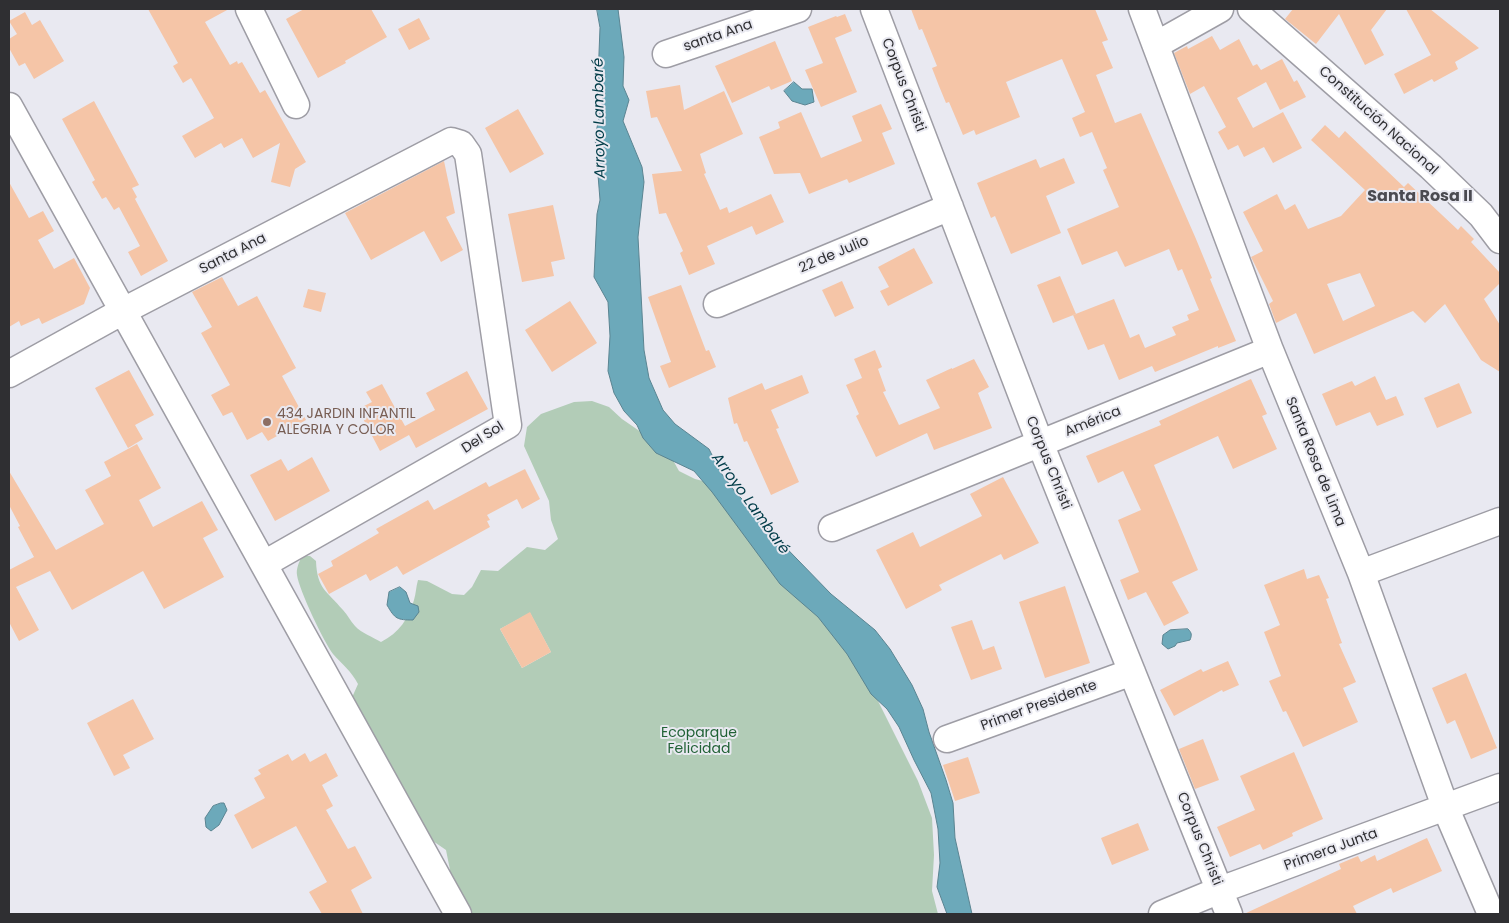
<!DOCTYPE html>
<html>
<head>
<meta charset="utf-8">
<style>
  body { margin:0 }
  #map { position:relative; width:1509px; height:923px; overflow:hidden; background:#e9e9f1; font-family:Poppins,sans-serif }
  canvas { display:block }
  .frame { position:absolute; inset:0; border:10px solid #2f2f32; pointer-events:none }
</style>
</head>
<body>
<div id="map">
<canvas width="1509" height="923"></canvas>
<div class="frame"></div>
</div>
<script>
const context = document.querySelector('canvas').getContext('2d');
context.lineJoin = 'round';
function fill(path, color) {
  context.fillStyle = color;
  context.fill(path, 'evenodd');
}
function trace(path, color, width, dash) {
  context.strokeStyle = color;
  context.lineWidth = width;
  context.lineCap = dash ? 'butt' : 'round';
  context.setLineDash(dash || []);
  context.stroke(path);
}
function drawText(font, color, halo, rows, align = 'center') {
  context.font = font + ' Poppins,sans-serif';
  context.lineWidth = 4;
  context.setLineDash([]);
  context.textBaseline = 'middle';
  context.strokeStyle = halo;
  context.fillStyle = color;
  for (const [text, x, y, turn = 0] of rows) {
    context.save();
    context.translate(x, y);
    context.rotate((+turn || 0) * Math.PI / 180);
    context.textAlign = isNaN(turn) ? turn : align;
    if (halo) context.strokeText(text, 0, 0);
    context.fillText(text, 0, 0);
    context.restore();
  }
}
const green = new Path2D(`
  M 592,401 L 609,407 L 622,419 L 654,441 L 669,453 L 679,471 L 695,479 L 711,483 L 817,609 L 875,695 L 918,781 L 932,818 L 934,855 L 932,891 L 938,914 L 459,914 L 448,879 L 450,870 L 446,850 L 404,821 L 350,702 L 358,684 C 352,672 342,664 333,654 C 324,642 299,590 297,575 C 296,569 299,562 302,556 L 310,556 L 316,561 C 317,589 327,591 343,610 C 348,615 350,621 355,626 C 361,633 373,637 381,642 C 399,633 409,618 414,600 C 416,593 416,587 418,580 L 427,581 L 452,594 L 464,595 L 472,587 L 481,570 L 498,571 L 527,547 L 545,550 L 558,539 L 551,520 L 549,501 L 524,446 L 527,427 L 541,414 L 574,402 ZM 530,613 L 551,652 L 522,668 L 500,629 Z`);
const water = new Path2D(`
  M 597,9 L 618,9 L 624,57 L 623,86 L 629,100 L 623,121 L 642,167 L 644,182 L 638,237 L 644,350 L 649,378 L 663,410 L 675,424 L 709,449 L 721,473 L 736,493 L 758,515 L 763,524 L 831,594 L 875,630 L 890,649 L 912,685 L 923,709 L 929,732 L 946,780 L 953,803 L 955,838 L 972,914 L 947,914 L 937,887 L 940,863 L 938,829 L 931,793 L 914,760 L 899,727 L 887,709 L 871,694 L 847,654 L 818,617 L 780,584 L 712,492 L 694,471 L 656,453 L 643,438 L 637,425 L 624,411 L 614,393 L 608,371 L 610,336 L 608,302 L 594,277 L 597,214 L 600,200 L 595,137 L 603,99 L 598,79 L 600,28 Z
  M 794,82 L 802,89 L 812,89 L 814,102 L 805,105 L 792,101 L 784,91 Z
  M 400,587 L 406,592 L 410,603 L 418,606 L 419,612 L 413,620 C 397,620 395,619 387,605 L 389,592 Z
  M 1188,629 C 1192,633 1192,635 1190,640 L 1177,643 L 1175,646 L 1168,649 L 1162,644 L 1163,635 L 1170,630 Z
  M 221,803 L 224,803 L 227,810 L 219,825 L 211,831 L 206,827 L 205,818 L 213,806 Z`);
const building = new Path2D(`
  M 148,9 L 229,9 L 205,22 L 230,65 L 237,61 L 238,64 L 242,62 L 260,93 L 265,90 L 306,162 L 295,169 L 290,187 L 271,182 L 280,143 L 253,158 L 242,138 L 224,148 L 221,143 L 195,158 L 182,136 L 214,118 L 191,78 L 183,83 L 173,66 L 178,63 Z
  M 304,9 L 371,9 L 387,37 L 345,61 L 346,63 L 318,78 L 286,19 Z
  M 911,9 L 1095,9 L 1108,40 L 1102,42 L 1113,68 L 1096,75 L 1115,123 L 1141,113 L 1196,239 L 1212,278 L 1210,279 L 1236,341 L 1218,348 L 1218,346 L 1155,372 L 1152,366 L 1119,380 L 1104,344 L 1088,350 L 1073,315 L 1114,299 L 1130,338 L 1139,334 L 1145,348 L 1176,335 L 1172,327 L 1189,320 L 1187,315 L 1199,310 L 1182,269 L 1178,271 L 1169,249 L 1125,267 L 1117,251 L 1082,265 L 1067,229 L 1119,207 L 1103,170 L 1107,168 L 1092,132 L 1080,137 L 1072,118 L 1085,112 L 1062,59 L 1006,82 L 1020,117 L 976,135 L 974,130 L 963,135 L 949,102 L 946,103 L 939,86 L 932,68 L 937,66 L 922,29 L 919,30 Z
  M 1293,9 L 1387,9 L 1371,30 L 1384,55 L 1365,65 L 1339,14 L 1316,44 L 1285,19 Z
  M 1406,9 L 1430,9 L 1479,48 L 1455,62 L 1458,69 L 1434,82 L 1432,79 L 1404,94 L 1394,74 L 1431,55 Z
  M 25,12 L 32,25 L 40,20 L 64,61 L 34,79 L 25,63 L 19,66 L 9,48 L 9,39 L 17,34 L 9,21 Z
  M 845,14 L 852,31 L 835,38 L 857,92 L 821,107 L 805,70 L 823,63 L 808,27 L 836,16 L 837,17 Z
  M 419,18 L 430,39 L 409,50 L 398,29 Z
  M 1212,36 L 1220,50 L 1239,39 L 1253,66 L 1257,64 L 1261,70 L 1282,59 L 1294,82 L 1297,80 L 1306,97 L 1280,110 L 1266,82 L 1237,98 L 1253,128 L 1283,112 L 1302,148 L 1273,163 L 1264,147 L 1244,157 L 1238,145 L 1228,150 L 1218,132 L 1226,127 L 1204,86 L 1190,94 L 1174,53 L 1187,46 L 1188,49 Z
  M 775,41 L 792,81 L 771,90 L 769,86 L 732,103 L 715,66 Z
  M 680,85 L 684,110 L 724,91 L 743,134 L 700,154 L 706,173 L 704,174 L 720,210 L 727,207 L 729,213 L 771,194 L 784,222 L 756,235 L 752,226 L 707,246 L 715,264 L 689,275 L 680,253 L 683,251 L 666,213 L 659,214 L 652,174 L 682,171 L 657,117 L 651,118 L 646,91 Z
  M 94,101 L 139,185 L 132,188 L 137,197 L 135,199 L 168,261 L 141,276 L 128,252 L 140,246 L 119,207 L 114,210 L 106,197 L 102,199 L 92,182 L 95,180 L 62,119 Z
  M 881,104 L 892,129 L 882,133 L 895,164 L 849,183 L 847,179 L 809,194 L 800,173 L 774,174 L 759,137 L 780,128 L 778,122 L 801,112 L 821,158 L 862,141 L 852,116 Z
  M 518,109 L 544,154 L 510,173 L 485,128 Z
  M 1325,125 L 1339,138 L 1345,131 L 1404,187 L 1408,183 L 1458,230 L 1461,226 L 1474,239 L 1471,242 L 1500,273 L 1500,283 L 1484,299 L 1500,325 L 1500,372 L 1481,360 L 1445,304 L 1425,323 L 1413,311 L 1314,354 L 1296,313 L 1276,323 L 1269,304 L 1273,301 L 1251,257 L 1263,251 L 1243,212 L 1277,194 L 1285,210 L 1295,204 L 1308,229 L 1341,216 L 1365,190 L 1311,140 ZM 1360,273 L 1375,306 L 1343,321 L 1327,284 Z
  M 1064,158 L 1075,183 L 1046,196 L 1061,233 L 1011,254 L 995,216 L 991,218 L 977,183 L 1036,159 L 1040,168 Z
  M 444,161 L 455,213 L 446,217 L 463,250 L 441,262 L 424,231 L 371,260 L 345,213 Z
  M 9,182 L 29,218 L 43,211 L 54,231 L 38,240 L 54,269 L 74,258 L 90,288 L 84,304 L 42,324 L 39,318 L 21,326 L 19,321 L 9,327 Z
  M 553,205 L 565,259 L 551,262 L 554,276 L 522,282 L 508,214 Z
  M 914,248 L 933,283 L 888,306 L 880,291 L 889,287 L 878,267 Z
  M 1060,276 L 1076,314 L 1053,323 L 1037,285 Z
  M 222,277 L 238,306 L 257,296 L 296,368 L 282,376 L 306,420 L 268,441 L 262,432 L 247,440 L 232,412 L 223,416 L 211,395 L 230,385 L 201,333 L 212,327 L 192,292 Z
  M 842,281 L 854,308 L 835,317 L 822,290 Z
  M 681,285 L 706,351 L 709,350 L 716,367 L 669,388 L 660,366 L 671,362 L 648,297 Z
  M 308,289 L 326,293 L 321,312 L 303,307 Z
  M 570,301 L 597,343 L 552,372 L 525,330 Z
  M 875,350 L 882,367 L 878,369 L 886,391 L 883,392 L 899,425 L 940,408 L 926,380 L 952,368 L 952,369 L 974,359 L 989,387 L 978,393 L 992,428 L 934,450 L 927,433 L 876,457 L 856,416 L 859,414 L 846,385 L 862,378 L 854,359 Z
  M 129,370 L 154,415 L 135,425 L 143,439 L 128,448 L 95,388 Z
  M 467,371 L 488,409 L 416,448 L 409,435 L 380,451 L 358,409 L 372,402 L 366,392 L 382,384 L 405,426 L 435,410 L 426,393 Z
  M 802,375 L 809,393 L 771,410 L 779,428 L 776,429 L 799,482 L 771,495 L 747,441 L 744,442 L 737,423 L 734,424 L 728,398 L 762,383 L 765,390 Z
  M 1375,376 L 1386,400 L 1396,396 L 1404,415 L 1377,426 L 1370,412 L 1336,426 L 1322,394 L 1352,381 L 1355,386 Z
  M 1251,379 L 1267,414 L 1262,416 L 1277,449 L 1233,469 L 1218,436 L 1154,465 L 1198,570 L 1172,582 L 1189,613 L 1164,626 L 1146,592 L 1128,600 L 1120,580 L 1139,572 L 1118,520 L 1141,510 L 1123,471 L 1098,483 L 1086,456 L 1161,425 L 1159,421 Z
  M 1459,383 L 1472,413 L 1437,428 L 1424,398 Z
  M 137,444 L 161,488 L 139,500 L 153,527 L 202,501 L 218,530 L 203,538 L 224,577 L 164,609 L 143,571 L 72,610 L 50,571 L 16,587 L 39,630 L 19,641 L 9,622 L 9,570 L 34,557 L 18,527 L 20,526 L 9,505 L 9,471 L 56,550 L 104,524 L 85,490 L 111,476 L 104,462 Z
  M 312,457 L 330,491 L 275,521 L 250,475 L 281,459 L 288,471 Z
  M 525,469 L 540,499 L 522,509 L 517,499 L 487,515 L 490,520 L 487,521 L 490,527 L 403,575 L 397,566 L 370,581 L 366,574 L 329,594 L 318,574 L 333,566 L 331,561 L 379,533 L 376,529 L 428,500 L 434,510 L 486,482 L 489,487 Z
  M 1003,477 L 1039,543 L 1004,560 L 1001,554 L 939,585 L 942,590 L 906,609 L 876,550 L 913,532 L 920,547 L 982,516 L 970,494 Z
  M 1304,569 L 1307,579 L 1319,575 L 1329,598 L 1326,599 L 1342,643 L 1339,644 L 1356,682 L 1343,688 L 1358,722 L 1303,747 L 1286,711 L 1283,712 L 1269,681 L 1281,676 L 1264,632 L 1280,625 L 1264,585 Z
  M 1065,586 L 1090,663 L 1045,678 L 1019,602 Z
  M 530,612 L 551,652 L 522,668 L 500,629 Z
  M 972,620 L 983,650 L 994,646 L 1002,669 L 971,680 L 951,627 Z
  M 1228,661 L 1239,685 L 1223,692 L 1222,690 L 1174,716 L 1160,690 L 1201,669 L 1203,672 Z
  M 1466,673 L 1497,748 L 1471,759 L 1455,720 L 1447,724 L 1432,688 Z
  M 133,699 L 154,739 L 123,755 L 130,768 L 114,776 L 87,723 Z
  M 1203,739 L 1219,780 L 1195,789 L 1179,749 Z
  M 1294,752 L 1323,819 L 1292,833 L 1293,836 L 1263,850 L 1260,844 L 1230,857 L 1217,827 L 1255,810 L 1240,776 Z
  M 305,753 L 310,762 L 326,753 L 338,776 L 322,785 L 333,806 L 326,810 L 348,849 L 355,846 L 372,878 L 351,890 L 363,914 L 322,914 L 309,892 L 327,882 L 296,826 L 252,849 L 234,815 L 265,798 L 254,778 L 261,774 L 258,770 L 288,754 L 292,761 Z
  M 968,757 L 980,793 L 955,801 L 943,765 Z
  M 1138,823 L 1149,850 L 1112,865 L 1101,838 Z
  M 1427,838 L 1442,871 L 1393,893 L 1391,888 L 1353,906 L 1357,914 L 1244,914 L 1341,869 L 1339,864 L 1358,856 L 1361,862 L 1375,855 L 1377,861 Z`);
const minor = new Path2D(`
  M 249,9 L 296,105
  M 874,9 L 1040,443 L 1229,914
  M 1142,9 L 1270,350 L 1361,573 L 1446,809 L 1491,914
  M 1251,9 L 1431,167 L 1481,215 L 1500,240
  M 1156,45 L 1220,9
  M 666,54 L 798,9
  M 9,106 L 458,914
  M 717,304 L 950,207
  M 9,374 L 123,311 L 451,141 L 461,144 L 468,154 L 508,425 L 264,564
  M 832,528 L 1270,350
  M 1361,573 L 1500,521
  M 947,739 L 1132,672
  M 1162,914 L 1220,890 L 1500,787`);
const markers = [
  [267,422,5,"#8d6e63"]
];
const streetNames = [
  ["santa Ana",718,36,-19],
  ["Corpus Christi",903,85,69],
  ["Constitución Nacional",1378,121,42],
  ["Santa Ana",233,254,-27],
  ["22 de Julio",834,255,-23],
  ["América",1093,422,-22],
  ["Del Sol",483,438,-32],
  ["Santa Rosa de Lima",1315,462,68],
  ["Corpus Christi",1048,463,68],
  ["Primer Presidente",1039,706,-20],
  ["Corpus Christi",1199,839,68],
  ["Primera Junta",1331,850,-20]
];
const educationNames = [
  ["434 JARDIN INFANTIL",277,414],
  ["ALEGRIA Y COLOR",277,430]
];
const parkNames = [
  ["Ecoparque",699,733],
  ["Felicidad",699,749]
];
const waterNames = [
  ["Arroyo Lambaré",600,118,-91],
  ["Arroyo Lambaré",750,504,54]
];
const quarterNames = [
  ["Santa Rosa II",1420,197]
];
fill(green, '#b2ccb7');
fill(water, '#6ca9ba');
trace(water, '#5a8491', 1);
fill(building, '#f5c5a7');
trace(minor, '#9e9da5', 29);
trace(minor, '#fff', 26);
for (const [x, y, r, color] of markers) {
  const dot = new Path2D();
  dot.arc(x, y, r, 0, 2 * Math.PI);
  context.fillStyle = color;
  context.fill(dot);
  trace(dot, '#e9e9f1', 2);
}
drawText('14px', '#2f2f32', '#e9e9f1', streetNames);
drawText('14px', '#785e54', '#e9e9f1', educationNames, 'left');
drawText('14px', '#216236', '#e9e9f1', parkNames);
drawText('italic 15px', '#003c48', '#e9e9f1', waterNames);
drawText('bold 16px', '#4b4b51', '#e9e9f1', quarterNames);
</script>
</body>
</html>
